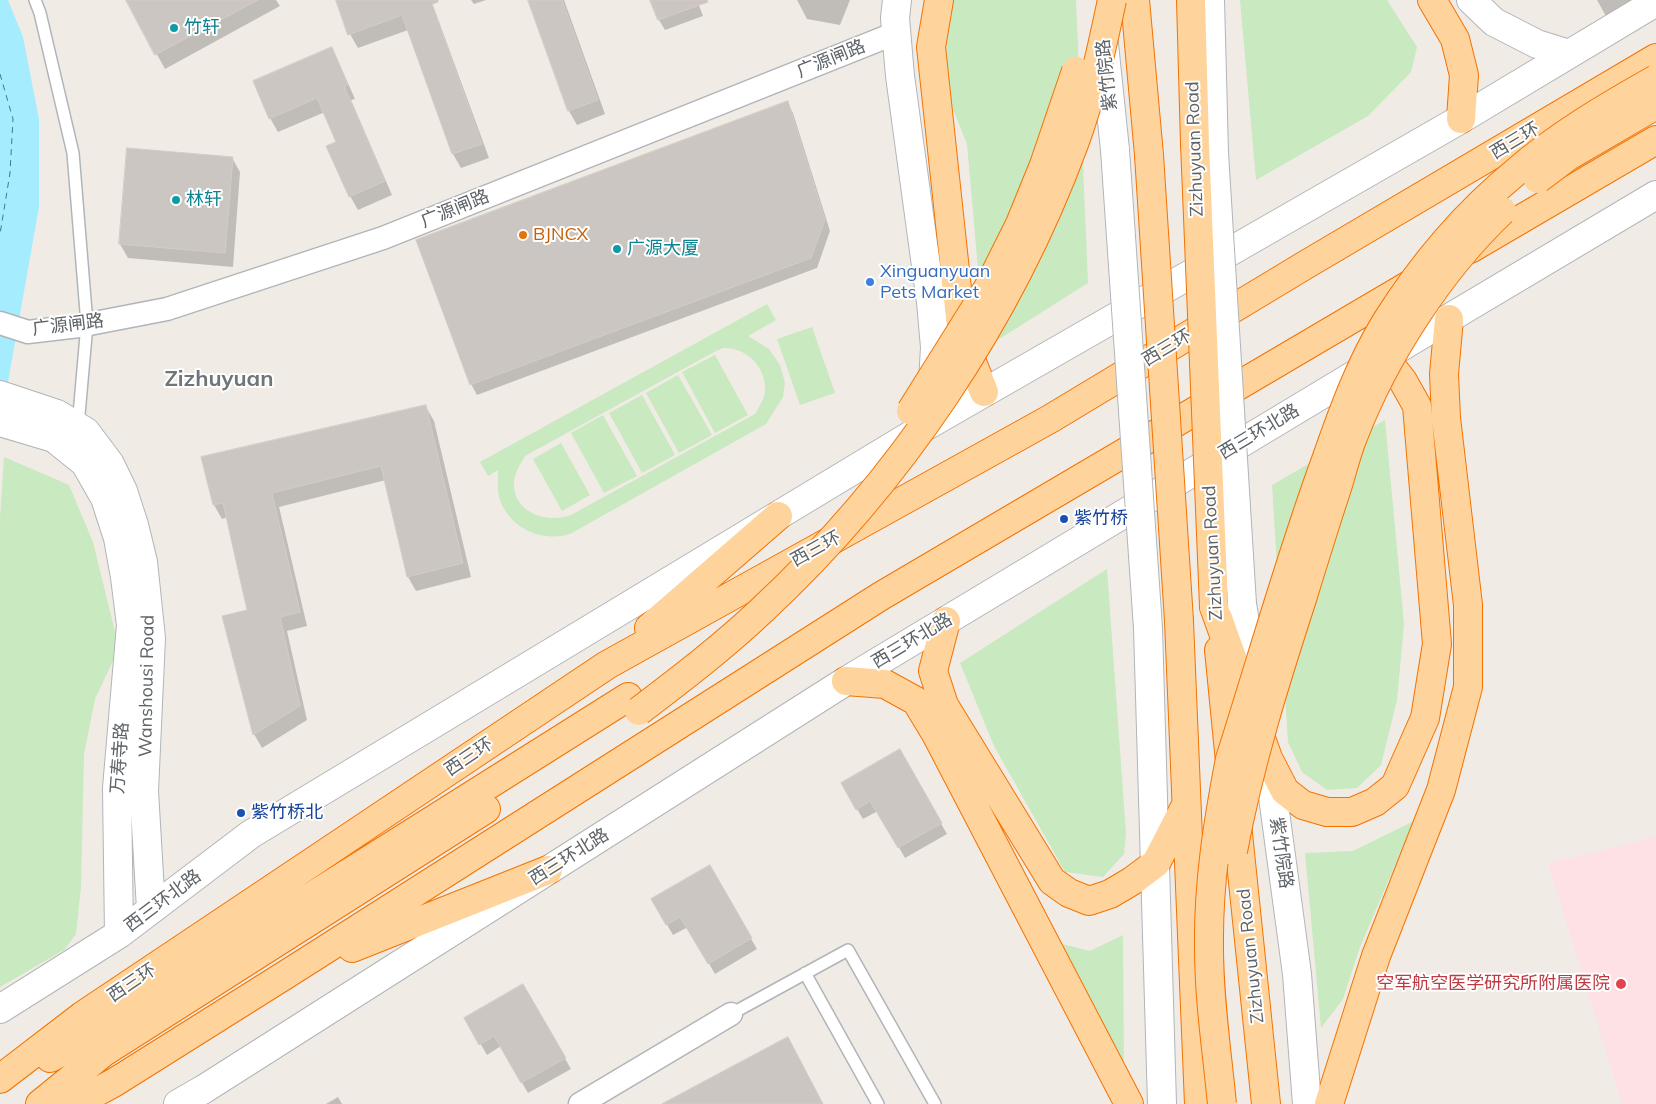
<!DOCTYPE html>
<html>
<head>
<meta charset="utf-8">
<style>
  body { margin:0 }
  canvas { display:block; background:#f0ebe5 }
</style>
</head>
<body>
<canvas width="1656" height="1104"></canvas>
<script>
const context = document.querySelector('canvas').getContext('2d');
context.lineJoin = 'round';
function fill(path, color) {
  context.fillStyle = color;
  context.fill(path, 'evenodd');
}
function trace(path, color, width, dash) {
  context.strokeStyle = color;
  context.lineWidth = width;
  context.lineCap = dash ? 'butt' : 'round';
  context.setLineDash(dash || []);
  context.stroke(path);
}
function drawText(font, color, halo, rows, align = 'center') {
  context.font = font + ' Mulish,"Noto Sans SC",sans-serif';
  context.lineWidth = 4;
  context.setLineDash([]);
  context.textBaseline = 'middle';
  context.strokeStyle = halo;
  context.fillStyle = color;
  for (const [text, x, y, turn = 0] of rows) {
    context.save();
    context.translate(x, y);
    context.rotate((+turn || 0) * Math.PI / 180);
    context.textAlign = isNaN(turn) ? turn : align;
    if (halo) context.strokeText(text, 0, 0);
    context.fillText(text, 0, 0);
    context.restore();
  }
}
const medical = new Path2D(`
  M 1656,837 L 1656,1104 L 1622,1104 L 1548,863 Z`);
const green = new Path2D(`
  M 952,0 L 1076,0 L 1088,283 L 985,348 L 967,144 L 942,82 Z
  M 1240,0 L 1387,0 L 1417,47 L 1411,72 L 1368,116 L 1256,180 Z
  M 767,304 L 776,320 L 748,336 L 769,349 L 780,365 L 785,383 L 783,397 L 766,424 L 570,534 C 540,543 508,527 499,497 C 497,488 498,479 498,470 L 488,476 L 480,462 ZM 723,348 C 747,347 767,368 765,392 C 764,399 759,407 755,414 L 571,515 C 547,524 512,513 514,481 C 515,472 521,463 525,456 L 714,352 Z
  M 812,327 L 835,393 L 800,405 L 777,339 Z
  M 715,355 L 748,415 L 715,433 L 682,372 Z
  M 678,375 L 712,435 L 679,453 L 646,393 Z
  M 642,395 L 675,455 L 642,473 L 609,413 Z
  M 603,415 L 637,476 L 604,493 L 571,433 Z
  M 1385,420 L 1404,624 L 1397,700 L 1381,765 L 1357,788 L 1327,790 L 1302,772 L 1288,742 L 1272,485 Z
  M 561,443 L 590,495 L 562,511 L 533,459 Z
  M 4,457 L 69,485 L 93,542 L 119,648 L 95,699 L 84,754 L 81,887 L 76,934 L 64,950 L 0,987 L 0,518 Z
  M 1107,569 L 1126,834 L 1124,854 L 1103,877 L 1065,872 L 994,746 L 960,663 Z
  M 1414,821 L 1360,947 L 1343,999 L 1321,1028 L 1305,853 L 1353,851 Z
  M 1123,935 L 1124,1075 L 1062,944 L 1090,951 Z`);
const water = new Path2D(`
  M 0,0 L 8,0 L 23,37 L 39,119 L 39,207 L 0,427 Z`);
const shadow = new Path2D(`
  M 127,0 L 276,0 L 280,6 L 165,69 Z
  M 345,0 L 431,0 L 489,158 L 461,168 L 453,154 L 408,30 L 358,48 L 350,34 Z
  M 471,0 L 486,0 L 474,4 Z
  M 529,0 L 564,0 L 605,114 L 577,125 L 569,111 Z
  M 652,0 L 697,0 L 703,16 L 665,30 L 659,20 Z
  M 797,0 L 850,0 L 840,25 L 807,19 Z
  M 1597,0 L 1641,0 L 1607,18 Z
  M 331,49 L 339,63 L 355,99 L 351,100 L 392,195 L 358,210 L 350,196 L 337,143 L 325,112 L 278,132 L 270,118 Z
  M 787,102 L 793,113 L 830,231 L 817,268 L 477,395 L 471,384 Z
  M 232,158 L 240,172 L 233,267 L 128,258 L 120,244 Z
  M 426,407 L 434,421 L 471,577 L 416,591 L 408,577 L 386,480 L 279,507 L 307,626 L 287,631 L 307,720 L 262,748 L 254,734 L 249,611 L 228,517 L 222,519 L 214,505 L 203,458 Z
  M 899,751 L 947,834 L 905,858 L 878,811 L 863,819 L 842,784 Z
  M 709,867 L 757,949 L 715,974 L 688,927 L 673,935 L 652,899 Z
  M 523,986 L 571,1069 L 528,1093 L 501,1046 L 487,1055 L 466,1019 Z
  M 338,1097 L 342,1104 L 326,1104 Z`);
const ferry = new Path2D(`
  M 0,74 L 13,119 L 10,173 L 0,234`);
const building = new Path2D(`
  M 126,0 L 258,0 L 155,55 Z
  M 336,0 L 438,0 L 438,2 L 432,4 L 482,144 L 452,154 L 402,15 L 348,35 Z
  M 528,0 L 562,0 L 598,100 L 568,111 Z
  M 650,0 L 707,0 L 708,2 L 658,20 Z
  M 332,47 L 348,85 L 344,86 L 385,181 L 349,197 L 326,146 L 336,142 L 317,98 L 269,119 L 253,81 Z
  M 788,101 L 825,220 L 811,258 L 470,385 L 416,240 Z
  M 127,148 L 233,157 L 225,253 L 119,244 Z
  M 426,405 L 463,563 L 407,577 L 381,466 L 272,493 L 300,612 L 280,617 L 300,706 L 253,735 L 222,616 L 247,610 L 223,503 L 213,505 L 201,457 Z
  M 900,749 L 942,823 L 898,848 L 870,801 L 856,810 L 841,783 Z
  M 710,865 L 752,938 L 708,964 L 680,917 L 666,925 L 651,899 Z
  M 523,984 L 566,1058 L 521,1083 L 494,1036 L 479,1045 L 464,1018 Z
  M 788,1037 L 823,1104 L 662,1104 Z`);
const service = new Path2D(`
  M 35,0 L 40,13 L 73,153 L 87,324 L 78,426
  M 805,973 L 878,1104
  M 731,1014 L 848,950 L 935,1104`);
const minor = new Path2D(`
  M 0,323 L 28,332 L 79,326 L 167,309 L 383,238 L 896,33
  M 580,1104 L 731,1014`);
const tertiary = new Path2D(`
  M 897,0 L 895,18 L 900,76 L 931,302 L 935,347 L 933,383
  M 1210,0 L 1214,153
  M 1471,0 L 1494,22 L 1537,44 L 1569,54
  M 1104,44 L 1115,150
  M 0,395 L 57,414 L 86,432 L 110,464 L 123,491 L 134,525 L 143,562 L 151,638 L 144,791 L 151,909
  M 0,422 L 54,438 L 85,463 L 105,498 L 118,538 L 125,577 L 131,625 L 117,788 L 119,934
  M 1242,604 L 1256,686
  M 1148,628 L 1162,1104
  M 1268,760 L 1297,974 L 1307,1104
  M 0,1009 L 119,934 L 251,834 L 926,426 L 1461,119 L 1656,2
  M 178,1104 L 204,1089 L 846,681 L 1384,357 L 1656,195`);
const trunk = new Path2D(`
  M 939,0 L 931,47 L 960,317 L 972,362 L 984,392
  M 1135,0 L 1149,155
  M 1191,0 L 1195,144
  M 1432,0 L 1455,39 L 1464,75 L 1461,119
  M 1470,249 L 1656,140
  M 1214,607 L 1268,758 L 1285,791 L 1303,805 L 1327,812 L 1352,812 L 1375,802 L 1395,786 L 1425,718 L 1437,644 L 1417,406 L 1403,381 L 1384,357
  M 946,621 L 933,671 L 944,705 L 1052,881 L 1069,893 L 1089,901 L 1110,894 L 1132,881 L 1156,863 L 1186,805
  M 1179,621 L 1199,1104
  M 649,628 L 778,516
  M 1219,650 L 1230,762
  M 846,681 L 885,684 L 916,701 L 936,734 L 1129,1104
  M 1237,824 L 1266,1104
  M 352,948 L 548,870
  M 50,1058 L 93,1034 L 628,697
  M 0,1079 L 82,1016 L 607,665 L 1050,419 L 1307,264 L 1656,58
  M 40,1104 L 104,1052 L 486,809
  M 75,1104 L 115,1082 L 290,972 L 881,596 L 1416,281
  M 1329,1104 L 1376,956 L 1441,790 L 1468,687 L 1468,605 L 1446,418 L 1444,374 L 1449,319`);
const tertiaryBridge = new Path2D(`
  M 1115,150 L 1148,628
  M 1214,153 L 1242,604`);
const trunkBridge = new Path2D(`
  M 1195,144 L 1214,607
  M 1149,155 L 1179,621
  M 1538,179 L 1567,157 L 1656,105
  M 911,411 L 988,288 L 1020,224 L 1044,165 L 1076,71
  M 639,711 C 681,679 723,647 761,611 C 898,484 1009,320 1074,144 C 1091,98 1102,48 1112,0
  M 1233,851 C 1249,765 1275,682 1302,599 C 1313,563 1324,527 1336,491 C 1342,473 1346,454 1353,437 C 1384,356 1440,270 1502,211
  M 1222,1104 C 1217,1052 1209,1000 1209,948 C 1208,884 1218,821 1230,759 C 1262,659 1290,558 1326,460 C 1342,414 1360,364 1386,322 C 1421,266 1466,213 1517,171 C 1559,135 1608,106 1656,79`);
const markers = [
  [174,28,5,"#0f9aa8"],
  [176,200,5,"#0f9aa8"],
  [523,235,5,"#e8710a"],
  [617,249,5,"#0f9aa8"],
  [870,282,5,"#3f7fe0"],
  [1064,519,5,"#1a4fb4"],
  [241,813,5,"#1a4fb4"],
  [1621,984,6,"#e0444e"]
];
const cultureNames = [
  ["竹轩",184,28],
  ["林轩",186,200],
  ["广源大厦",627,249]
];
const streetNames = [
  ["广源闸路",831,59,-22],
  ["紫竹院路",1107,75,-96],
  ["西三环",1515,141,-31],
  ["Zizhuyuan Road",1195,149,-92],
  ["广源闸路",455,209,-22],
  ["广源闸路",68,325,-7],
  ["西三环",1167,348,-31],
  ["西三环北路",1259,432,-31],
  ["西三环",816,549,-29],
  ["Zizhuyuan Road",1213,553,-93],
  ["西三环北路",912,641,-31],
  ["Wanshousi Road",147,686,-89],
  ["西三环",469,757,-34],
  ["万寿寺路",120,758,-86],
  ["紫竹院路",1281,853,82],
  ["西三环北路",569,857,-32],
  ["西三环北路",163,901,-37],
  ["Zizhuyuan Road",1251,956,-96],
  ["西三环",132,983,-34]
];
const foodNames = [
  ["BJNCX",533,235]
];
const shopNames = [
  ["Xinguanyuan",880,272],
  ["Pets Market",880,293]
];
const transitNames = [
  ["紫竹桥",1074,519],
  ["紫竹桥北",251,813]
];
const healthNames = [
  ["空军航空医学研究所附属医院",1610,984]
];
const districtNames = [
  ["Zizhuyuan",219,379]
];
fill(medical, '#fde1e5');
fill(green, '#c9e9c0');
fill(water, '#a6ecff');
fill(shadow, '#0003');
trace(ferry, '#347e9c', 1, [6, 5]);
fill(building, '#cbc6c2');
trace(building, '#d5ccc3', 1);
trace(service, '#b1b5b9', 14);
trace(minor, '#b1b5b9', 25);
trace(tertiary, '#b1b5b9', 30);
trace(trunk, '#f57200', 30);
trace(service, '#fff', 11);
trace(minor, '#fff', 22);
trace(tertiary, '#fff', 28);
trace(trunk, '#ffd49c', 28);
trace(tertiaryBridge, '#b1b5b9', 30, []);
trace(trunkBridge, '#f57200', 30, []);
trace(tertiaryBridge, '#fff', 28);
trace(trunkBridge, '#ffd49c', 28);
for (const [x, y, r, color] of markers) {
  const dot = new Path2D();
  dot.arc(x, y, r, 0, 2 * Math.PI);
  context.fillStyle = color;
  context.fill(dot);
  trace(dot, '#fff', 2);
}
drawText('18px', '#0d838f', '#fff', cultureNames, 'left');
drawText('18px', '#5d6367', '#fff', streetNames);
drawText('18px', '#c56008', '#fff', foodNames, 'left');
drawText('18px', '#366cbe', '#fff', shopNames, 'left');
drawText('18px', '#164399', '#fff', transitNames, 'left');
drawText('18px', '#be3a42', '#fff', healthNames, 'right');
drawText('bold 22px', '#6e7679', '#fff', districtNames);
</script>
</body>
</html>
